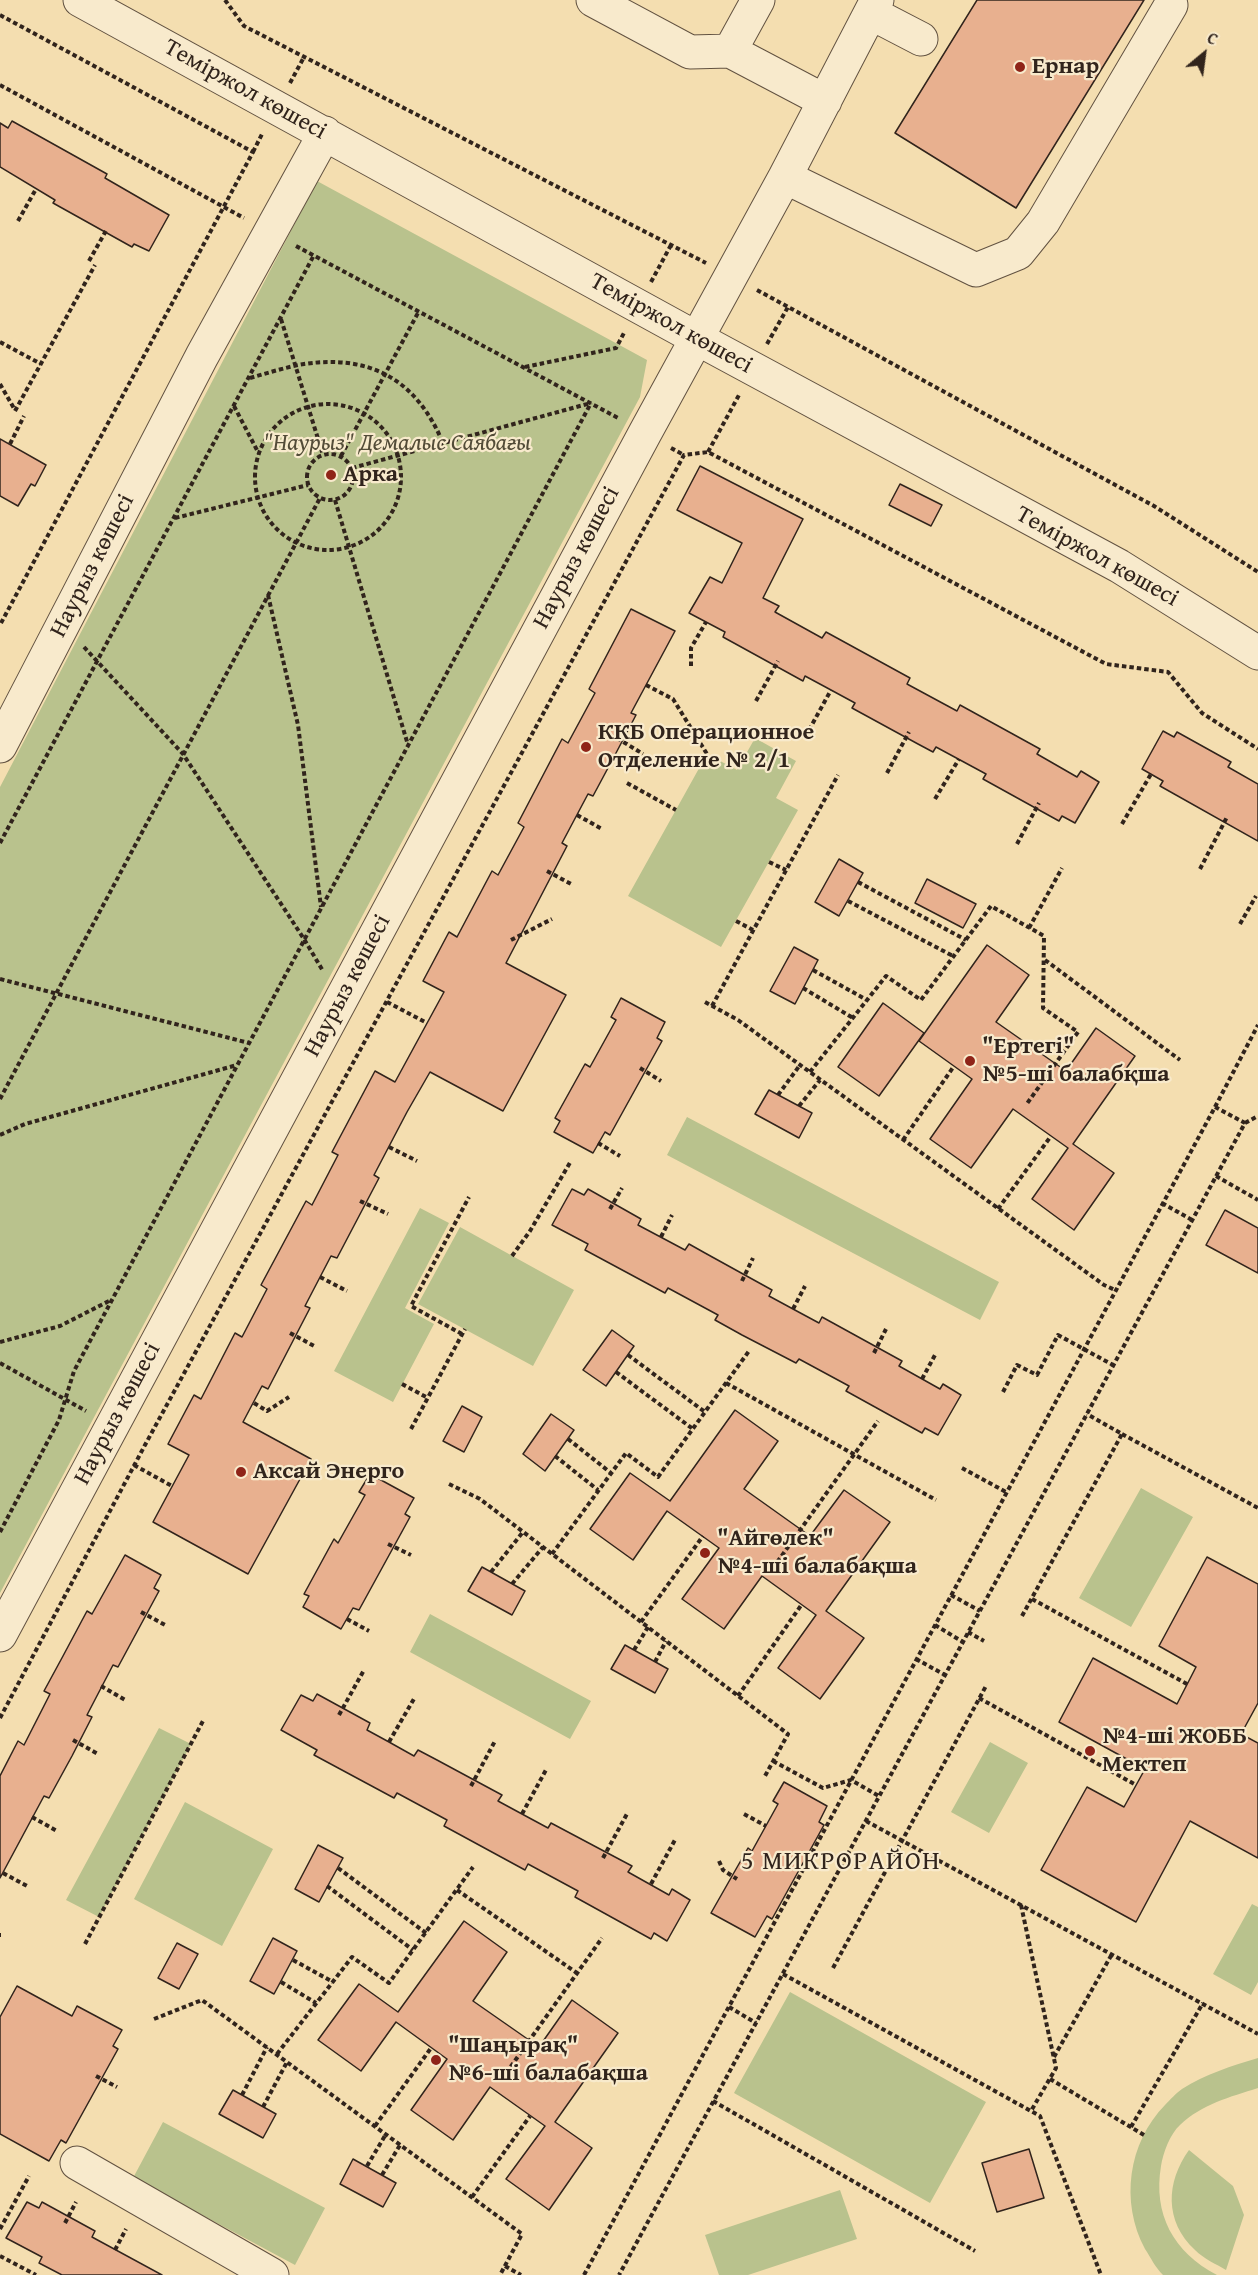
<!DOCTYPE html>
<html>
<head>
<meta charset="utf-8">
<style>
  body { margin:0 }
  #map { position:relative; width:1258px; height:2275px; overflow:hidden; background:#f4deb0; font-family:"Gentium Book Plus",serif }
  canvas { display:block }
  .north { position:absolute; left:1174px; top:24px; width:60px; height:60px; -webkit-text-stroke:4px #f8eacc; paint-order:stroke; rotate:29deg; font-size:16px; font-weight:700; line-height:24px; text-align:center; color:#31241c }
  .north::after { content:''; display:block; margin:auto; width:21px; height:27px; background:#31241c; clip-path:polygon(50% 0,100% 100%,50% 72%,0 100%) }
</style>
</head>
<body>
<div id="map">
<canvas width="1258" height="2275"></canvas>
<div class="north">С</div>
</div>
<script>
const context = document.querySelector('canvas').getContext('2d');
context.lineJoin = 'round';
function fill(path, color) {
  context.fillStyle = color;
  context.fill(path, 'evenodd');
}
function trace(path, color, width, dash) {
  context.strokeStyle = color;
  context.lineWidth = width;
  context.lineCap = dash ? 'butt' : 'round';
  context.setLineDash(dash || []);
  context.stroke(path);
}
function drawText(font, color, halo, rows, align = 'center') {
  context.font = font + ' "Gentium Book Plus",serif';
  context.lineWidth = 4.5;
  context.setLineDash([]);
  context.textBaseline = 'middle';
  context.strokeStyle = halo;
  context.fillStyle = color;
  for (const [text, x, y, turn = 0] of rows) {
    context.save();
    context.translate(x, y);
    context.rotate((+turn || 0) * Math.PI / 180);
    context.textAlign = isNaN(turn) ? turn : align;
    if (halo) context.strokeText(text, 0, 0);
    context.fillText(text, 0, 0);
    context.restore();
  }
}
const green = new Path2D(`
  M 317,181 L 647,360 L 640,397 L 0,1593 L 0,787 Z
  M 755,738 L 796,761 L 776,798 L 798,810 L 721,947 L 628,896 L 707,754 L 737,770 Z
  M 687,1117 L 999,1282 L 980,1320 L 667,1155 Z
  M 420,1208 L 449,1223 L 405,1308 L 434,1324 L 393,1402 L 334,1371 Z
  M 460,1227 L 574,1290 L 533,1366 L 418,1304 Z
  M 1141,1488 L 1193,1517 L 1131,1627 L 1079,1598 Z
  M 430,1614 L 591,1701 L 570,1739 L 410,1652 Z
  M 159,1728 L 191,1744 L 99,1917 L 66,1900 Z
  M 990,1742 L 1028,1763 L 989,1833 L 951,1812 Z
  M 185,1802 L 273,1849 L 222,1946 L 134,1899 Z
  M 1252,1904 L 1258,1907 L 1258,1982 L 1251,1995 L 1213,1974 Z
  M 790,1992 L 986,2102 L 930,2203 L 734,2093 Z
  M 1258,2058 L 1258,2088 C 1230,2097 1202,2104 1180,2125 C 1170,2134 1163,2153 1161,2166 C 1153,2214 1173,2252 1217,2275 L 1163,2275 C 1155,2267 1151,2258 1145,2249 C 1120,2202 1128,2143 1165,2105 C 1170,2100 1176,2093 1182,2089 C 1205,2074 1232,2066 1258,2058 Z
  M 163,2122 L 325,2208 L 295,2265 L 133,2178 Z
  M 1189,2150 L 1233,2186 L 1244,2215 L 1226,2270 C 1216,2264 1204,2259 1195,2250 C 1164,2221 1166,2182 1189,2150 Z
  M 840,2190 L 857,2239 L 748,2275 L 719,2275 L 705,2235 Z`);
const building = new Path2D(`
  M 977,0 L 1144,0 L 1016,208 L 895,133 Z
  M 12,121 L 107,174 L 105,178 L 169,215 L 149,251 L 134,244 L 132,247 L 53,203 L 55,200 L 0,167 L 0,123 L 8,128 Z
  M 0,439 L 46,465 L 35,486 L 31,484 L 18,506 L 0,496 Z
  M 700,466 L 803,519 L 763,598 L 779,606 L 775,612 L 822,638 L 826,632 L 910,678 L 907,684 L 957,711 L 960,705 L 1040,749 L 1037,754 L 1077,777 L 1081,771 L 1099,782 L 1075,823 L 1062,816 L 1059,821 L 983,779 L 986,774 L 936,747 L 933,752 L 918,744 L 852,708 L 855,703 L 831,690 L 805,676 L 803,681 L 723,637 L 725,632 L 689,613 L 710,577 L 722,583 L 742,543 L 677,510 Z
  M 900,484 L 942,505 L 931,526 L 889,505 Z
  M 631,609 L 675,631 L 631,713 L 636,715 L 616,753 L 593,796 L 588,794 L 562,843 L 567,846 L 506,963 L 566,995 L 503,1111 L 430,1072 L 407,1112 L 374,1175 L 379,1178 L 337,1258 L 331,1256 L 305,1306 L 310,1308 L 268,1389 L 262,1386 L 243,1422 L 311,1459 L 248,1574 L 153,1522 L 189,1455 L 168,1444 L 194,1395 L 201,1399 L 235,1333 L 242,1337 L 267,1289 L 261,1285 L 306,1201 L 312,1205 L 338,1155 L 332,1152 L 375,1071 L 395,1082 L 444,992 L 423,981 L 449,932 L 457,937 L 492,871 L 498,875 L 524,827 L 518,823 L 562,739 L 568,743 L 595,693 L 589,689 Z
  M 1163,731 L 1174,737 L 1177,732 L 1231,762 L 1228,767 L 1258,784 L 1258,841 L 1160,786 L 1163,781 L 1142,769 Z
  M 839,859 L 863,873 L 839,916 L 815,902 Z
  M 927,879 L 976,904 L 963,928 L 915,903 Z
  M 987,945 L 1029,975 L 996,1022 L 1066,1071 L 1096,1028 L 1135,1056 L 1073,1144 L 1114,1173 L 1074,1230 L 1032,1199 L 1068,1148 L 1013,1109 L 971,1168 L 930,1139 L 972,1079 L 919,1041 Z
  M 794,947 L 818,960 L 795,1004 L 770,991 Z
  M 621,998 L 665,1022 L 657,1038 L 662,1041 L 610,1135 L 605,1132 L 593,1153 L 554,1132 L 560,1121 L 555,1118 L 585,1064 L 590,1067 L 616,1020 L 611,1017 Z
  M 883,1003 L 924,1033 L 879,1096 L 838,1067 Z
  M 769,1090 L 812,1113 L 799,1138 L 755,1114 Z
  M 572,1189 L 584,1195 L 588,1189 L 641,1219 L 638,1225 L 685,1250 L 689,1244 L 705,1253 L 772,1290 L 769,1296 L 793,1309 L 819,1323 L 822,1317 L 902,1361 L 899,1366 L 940,1389 L 943,1384 L 961,1395 L 938,1435 L 925,1428 L 922,1433 L 846,1391 L 849,1386 L 799,1359 L 796,1363 L 742,1335 L 715,1320 L 718,1315 L 668,1288 L 665,1293 L 585,1250 L 588,1244 L 552,1225 Z
  M 1225,1210 L 1258,1228 L 1258,1273 L 1206,1245 Z
  M 612,1330 L 634,1346 L 606,1386 L 583,1370 Z
  M 462,1406 L 482,1417 L 464,1452 L 443,1441 Z
  M 735,1410 L 778,1441 L 744,1489 L 810,1536 L 844,1490 L 890,1522 L 826,1611 L 864,1638 L 820,1699 L 778,1668 L 816,1615 L 762,1576 L 724,1629 L 682,1599 L 719,1548 L 667,1511 L 633,1560 L 590,1529 L 630,1473 L 670,1501 Z
  M 551,1414 L 574,1430 L 545,1471 L 523,1454 Z
  M 370,1474 L 414,1498 L 405,1514 L 410,1517 L 359,1610 L 353,1608 L 341,1629 L 303,1607 L 309,1596 L 304,1594 L 334,1539 L 338,1543 L 365,1495 L 359,1492 Z
  M 125,1555 L 161,1575 L 154,1588 L 159,1591 L 118,1667 L 113,1665 L 87,1715 L 92,1717 L 72,1756 L 49,1798 L 44,1796 L 0,1878 L 0,1776 L 18,1741 L 24,1745 L 50,1694 L 44,1691 L 63,1656 L 87,1611 L 92,1614 Z
  M 1207,1557 L 1258,1584 L 1258,1703 L 1241,1734 L 1258,1743 L 1258,1858 L 1190,1821 L 1136,1922 L 1041,1870 L 1087,1787 L 1124,1807 L 1145,1769 L 1059,1722 L 1093,1658 L 1177,1704 L 1196,1667 L 1159,1646 Z
  M 482,1567 L 525,1591 L 512,1615 L 468,1591 Z
  M 625,1645 L 668,1669 L 655,1693 L 611,1669 Z
  M 317,1694 L 370,1723 L 367,1730 L 389,1742 L 414,1756 L 418,1750 L 437,1760 L 502,1795 L 498,1801 L 522,1814 L 548,1828 L 551,1823 L 632,1866 L 628,1872 L 669,1895 L 672,1889 L 690,1900 L 667,1941 L 654,1933 L 651,1939 L 575,1897 L 578,1891 L 528,1864 L 525,1870 L 444,1826 L 447,1820 L 397,1793 L 394,1798 L 314,1755 L 317,1750 L 281,1730 L 301,1695 L 313,1701 Z
  M 784,1782 L 827,1806 L 819,1822 L 824,1825 L 772,1919 L 767,1916 L 755,1937 L 711,1913 L 748,1848 L 752,1851 L 778,1804 L 773,1801 Z
  M 318,1845 L 343,1858 L 319,1902 L 295,1889 Z
  M 464,1921 L 507,1952 L 473,2001 L 539,2047 L 572,2000 L 618,2033 L 555,2122 L 592,2148 L 549,2210 L 506,2179 L 545,2126 L 490,2087 L 453,2140 L 411,2110 L 447,2059 L 396,2022 L 361,2071 L 318,2040 L 359,1984 L 398,2012 Z
  M 273,1938 L 297,1951 L 274,1994 L 250,1981 Z
  M 177,1943 L 198,1954 L 179,1989 L 158,1978 Z
  M 17,1986 L 72,2016 L 77,2006 L 122,2030 L 113,2046 L 118,2049 L 66,2143 L 61,2140 L 49,2161 L 0,2134 L 0,2017 Z
  M 233,2090 L 276,2114 L 263,2138 L 219,2114 Z
  M 1029,2149 L 1044,2198 L 997,2212 L 982,2163 Z
  M 353,2159 L 396,2183 L 383,2207 L 340,2184 Z
  M 27,2202 L 39,2208 L 42,2202 L 95,2231 L 92,2237 L 162,2275 L 62,2275 L 39,2263 L 42,2257 L 6,2238 Z`);
const path = new Path2D(`
  M 225,0 L 244,26 L 706,263
  M 0,15 L 253,152 L 0,625
  M 290,83 L 304,57
  M 0,85 L 244,218
  M 253,152 L 262,134
  M 18,221 L 36,189
  M 296,246 L 620,419
  M 89,261 L 107,229
  M 651,282 L 671,245
  M 757,290 L 1154,506 L 1258,572
  M 281,319 L 323,455
  M 0,342 L 41,364
  M 767,344 L 788,307
  M 525,367 L 616,348 L 625,331
  M 250,378 C 268,373 286,367 304,364 C 372,354 417,381 443,443
  M 0,384 L 15,410
  M255 477a73 73 0 1 1 146 0a73 73 0 1 1-146 0Z
  M 234,406 L 259,454
  M 15,411 L 95,265
  M 10,444 L 24,416
  M 671,448 L 684,455
  M 708,452 L 739,395
  M307 477a23 23 0 1 1 46 0a23 23 0 1 1-46 0Z
  M 341,456 L 419,311
  M 352,468 L 591,403
  M 335,500 L 408,745
  M 175,518 L 308,485
  M 268,595 L 298,725 L 321,907
  M 84,647 L 183,754 L 304,939 L 323,971
  M 691,666 L 691,648 L 706,622
  M 646,685 L 673,699 L 707,754
  M 756,701 L 778,661
  M 809,730 L 831,690
  M 617,738 L 643,754
  M 887,773 L 909,732
  M 627,783 L 676,810
  M 935,799 L 959,759
  M 577,815 L 602,829
  M 1122,824 L 1151,774
  M 0,843 L 314,255
  M 1017,844 L 1039,803
  M 769,862 L 786,870
  M 1200,869 L 1227,817
  M 547,871 L 571,884
  M 858,882 L 966,940
  M 848,901 L 953,956
  M 736,921 L 753,930
  M 1240,924 L 1256,896
  M 1029,928 L 1062,868
  M 511,940 L 552,919
  M 1045,960 L 1180,1060
  M 813,970 L 867,1000
  M 0,979 L 249,1043
  M 803,988 L 853,1018
  M 387,1002 L 427,1023
  M 705,1002 L 738,1020 L 1104,1285 L 1115,1290
  M 712,1006 L 838,775
  M 640,1068 L 661,1081
  M 810,1072 L 886,976 L 921,1000 L 991,906 L 1044,936 L 1043,1008 L 1078,1032 L 1026,1105
  M 778,1095 L 800,1065
  M 0,1099 L 320,498
  M 799,1106 L 820,1080
  M 1215,1107 L 1258,1025
  M 1245,1123 L 1258,1116
  M 0,1135 L 25,1124 L 237,1065
  M 903,1140 L 954,1066
  M 598,1143 L 620,1156
  M 389,1147 L 417,1161
  M 1216,1176 L 1258,1200
  M 360,1201 L 388,1214
  M 1162,1203 L 1192,1220
  M 610,1209 L 622,1188
  M 998,1209 L 1051,1136
  M 661,1237 L 672,1215
  M 512,1256 L 530,1231 L 571,1161
  M 320,1277 L 347,1291
  M 742,1281 L 753,1258
  M 793,1309 L 805,1286
  M 290,1333 L 316,1347
  M 462,1334 L 411,1306 L 469,1197
  M 0,1342 L 60,1326 L 111,1300
  M 874,1353 L 886,1329
  M 628,1355 L 705,1412
  M 0,1363 L 86,1411
  M 616,1372 L 693,1429
  M 922,1379 L 935,1355
  M 726,1383 L 936,1500
  M 402,1384 L 428,1398
  M 1003,1392 L 1017,1365 L 1037,1375 L 1058,1335 L 1113,1365
  M 254,1403 L 267,1411 L 289,1397
  M 411,1429 L 465,1329
  M 1122,1434 L 1258,1508
  M 568,1439 L 611,1473
  M 555,1456 L 598,1490
  M 134,1465 L 172,1486
  M 962,1468 L 1006,1492
  M 449,1484 L 480,1499 L 788,1734 L 765,1776
  M 0,1532 L 59,1420 L 74,1371 L 591,403
  M 388,1544 L 411,1555
  M 552,1554 L 626,1453 L 658,1477 L 749,1351
  M 773,1568 L 878,1421
  M 491,1572 L 523,1532
  M 512,1584 L 543,1547
  M 951,1595 L 980,1611
  M 1032,1599 L 1187,1684
  M 141,1612 L 167,1626
  M 1022,1616 L 1122,1434 L 1087,1414
  M 347,1619 L 369,1631
  M 641,1622 L 703,1536
  M 935,1625 L 963,1642
  M 968,1632 L 984,1641
  M 634,1650 L 648,1627
  M 916,1659 L 945,1675
  M 655,1662 L 666,1641
  M 101,1686 L 127,1701
  M 738,1696 L 802,1604
  M 979,1698 L 1136,1785
  M 339,1715 L 364,1670
  M 0,1718 L 145,1445 L 684,455 L 708,452 L 1106,664 L 1168,672 L 1202,713 L 1258,749
  M 73,1740 L 98,1754
  M 389,1742 L 415,1697
  M 773,1761 L 823,1788 L 851,1780 L 879,1796
  M 471,1786 L 495,1741
  M 522,1814 L 547,1768
  M 744,1814 L 766,1826
  M 32,1817 L 57,1831
  M 866,1821 L 1258,2034
  M 603,1858 L 628,1812
  M 719,1861 L 723,1870 L 737,1879
  M 338,1868 L 426,1933
  M 3,1873 L 27,1886
  M 651,1884 L 676,1838
  M 327,1886 L 413,1950
  M 457,1890 L 577,1973
  M 1021,1905 L 1056,2068 L 1031,2111
  M 0,1935 L 1,1935
  M 85,1944 L 204,1719
  M 293,1960 L 333,1982
  M 833,1968 L 986,1686
  M 783,1974 L 1040,2116 L 1101,2275
  M 281,1982 L 316,2003
  M 729,2007 L 756,2023
  M 154,2019 L 202,2000 L 522,2234 L 500,2275
  M 277,2054 L 352,1957 L 389,1983 L 473,1867
  M 1054,2057 L 1112,1954
  M 96,2076 L 117,2087
  M 502,2079 L 602,1938
  M 1050,2079 L 1144,2135
  M 242,2095 L 267,2047
  M 713,2101 L 975,2251
  M 263,2107 L 287,2062
  M 375,2126 L 431,2048
  M 1131,2127 L 1203,2003
  M 367,2166 L 386,2134
  M 382,2175 L 400,2145
  M 472,2197 L 530,2116
  M 65,2223 L 76,2202
  M 0,2229 L 29,2176
  M 115,2250 L 126,2229
  M 0,2256 L 36,2275
  M 505,2266 L 521,2275
  M 584,2275 L 1215,1107 L 1245,1123 L 619,2275`);
const minor = new Path2D(`
  M 80,0 L 698,339 L 1119,566 L 1258,653
  M 593,0 L 690,52 L 730,51
  M 758,0 L 730,51 L 825,101
  M 871,13 L 921,39
  M 785,177 L 976,270 L 1018,253 L 1043,222 L 1171,5
  M 0,746 L 202,356 L 325,133
  M 0,1635 L 645,433 L 785,177 L 877,0
  M 77,2163 L 272,2275`);
const markers = [
  [1020,67,6,"#8f2418"],
  [331,475,6,"#8f2418"],
  [586,747,6,"#8f2418"],
  [970,1061,6,"#8f2418"],
  [241,1472,6,"#8f2418"],
  [705,1553,6,"#8f2418"],
  [1090,1751,6,"#8f2418"],
  [436,2060,6,"#8f2418"]
];
const poiNames = [
  ["Ернар",1032,67],
  ["Арка",343,475],
  ["ККБ Операционное",598,733],
  ["Отделение № 2/1",598,761],
  ["\"Ертегі\"",982,1047],
  ["№5-ші балабқша",982,1075],
  ["Аксай Энерго",253,1472],
  ["\"Айгөлек\"",717,1539],
  ["№4-ші балабақша",717,1567],
  ["№4-ші ЖОББ",1102,1737],
  ["Мектеп",1102,1765],
  ["\"Шаңырақ\"",448,2046],
  ["№6-ші балабақша",448,2074]
];
const streetNames = [
  ["Теміржол көшесі",245,90,29],
  ["Теміржол көшесі",671,324,29],
  ["Теміржол көшесі",1097,557,29],
  ["Наурыз көшесі",577,558,-62],
  ["Наурыз көшесі",93,566,-63],
  ["Наурыз көшесі",348,986,-62],
  ["Наурыз көшесі",118,1414,-62]
];
const parkNames = [
  ["\"Наурыз\" Демалыс Саябағы",397,444]
];
const neighbourhoodNames = [
  ["5 МИКРОРАЙОН",841,1862]
];
fill(green, '#b9c28d');
fill(building, '#e8b08f');
trace(building, '#31241c', 1.5);
trace(minor, '#625241', 35);
trace(path, '#31241c', 4, [4.5, 3]);
trace(minor, '#f8eacc', 33);
for (const [x, y, r, color] of markers) {
  const dot = new Path2D();
  dot.arc(x, y, r, 0, 2 * Math.PI);
  context.fillStyle = color;
  context.fill(dot);
  trace(dot, '#f8eacc', 2);
}
drawText('bold 24px', '#31241c', '#f8eacc', poiNames, 'left');
drawText('24px', '#31241c', '#f8eacc', streetNames);
drawText('italic 24px', '#534c38', '#f8eacc', parkNames);
context.letterSpacing = '1.5px';
drawText('26px', '#31241c', '#f8eacc', neighbourhoodNames);
context.letterSpacing = '0px';
</script>
</body>
</html>
